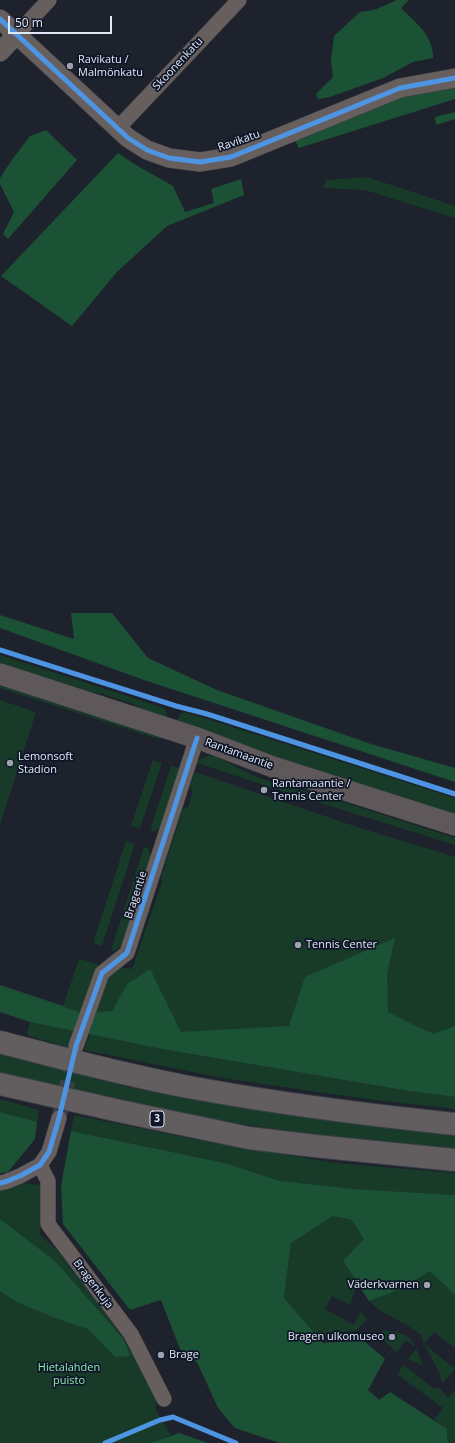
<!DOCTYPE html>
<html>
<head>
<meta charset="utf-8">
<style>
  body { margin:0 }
  #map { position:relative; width:455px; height:1443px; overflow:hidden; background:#1e222c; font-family:"Open Sans",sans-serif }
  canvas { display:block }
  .scale { position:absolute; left:8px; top:16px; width:104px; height:18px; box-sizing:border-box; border:2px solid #e2e8f5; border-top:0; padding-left:5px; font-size:12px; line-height:14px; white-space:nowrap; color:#e2e8f5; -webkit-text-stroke:3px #0f1627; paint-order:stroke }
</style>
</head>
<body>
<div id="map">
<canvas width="455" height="1443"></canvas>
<div class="scale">50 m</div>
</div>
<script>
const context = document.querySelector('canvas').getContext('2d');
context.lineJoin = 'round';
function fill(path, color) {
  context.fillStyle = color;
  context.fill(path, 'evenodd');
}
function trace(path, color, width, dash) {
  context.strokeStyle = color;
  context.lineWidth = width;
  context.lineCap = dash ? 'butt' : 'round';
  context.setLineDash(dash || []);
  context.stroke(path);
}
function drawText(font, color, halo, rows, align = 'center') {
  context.font = font + ' "Open Sans",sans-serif';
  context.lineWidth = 3.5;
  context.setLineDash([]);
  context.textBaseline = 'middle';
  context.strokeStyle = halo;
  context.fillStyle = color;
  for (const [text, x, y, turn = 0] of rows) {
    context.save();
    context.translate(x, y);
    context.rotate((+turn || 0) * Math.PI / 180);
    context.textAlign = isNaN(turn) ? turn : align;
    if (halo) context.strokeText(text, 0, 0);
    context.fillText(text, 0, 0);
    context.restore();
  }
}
const green = new Path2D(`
  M 367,177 L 455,206 L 455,218 L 365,190 L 323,188 L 326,180 Z
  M 0,655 L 164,708 L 167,713 L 165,720 L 133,704 L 103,694 L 63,687 L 0,666 Z
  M 0,683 L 163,737 L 158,739 L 0,688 Z
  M 0,700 L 36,712 L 0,825 Z
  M 185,712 L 455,798 L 455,815 L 175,724 L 180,714 Z
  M 214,755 L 252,775 L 283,786 L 318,794 L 455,838 L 455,845 L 282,791 L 197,763 C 201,757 207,756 214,755 Z
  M 153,760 L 162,763 L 140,828 L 131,826 Z
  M 171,766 L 180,768 L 160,828 L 155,831 L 150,831 Z
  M 195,772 L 357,827 L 455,857 L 455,1084 L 112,1028 L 127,984 L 112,1011 L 92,1013 L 109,971 L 115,966 L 132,969 L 162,882 L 161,878 L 183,809 L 188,807 L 193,792 L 190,788 Z
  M 126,841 L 135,844 L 102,946 L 93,943 Z
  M 144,847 L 148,848 L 151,855 L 121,946 L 114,951 L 111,950 Z
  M 79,959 L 98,964 L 81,1013 L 63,1006 Z
  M 30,1022 L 75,1031 L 70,1048 L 27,1035 Z
  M 90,1034 L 162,1049 L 409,1091 L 455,1097 L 455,1109 L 374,1100 L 222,1078 L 84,1050 Z
  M 0,1054 L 132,1088 L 269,1111 L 389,1128 L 455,1133 L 455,1151 L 420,1148 L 297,1133 L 113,1102 L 0,1072 Z
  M 0,1099 L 39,1110 L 37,1122 L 0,1112 Z
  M 74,1115 L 198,1140 L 336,1163 L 455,1173 L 455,1195 L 355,1189 L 280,1181 L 225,1163 L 71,1131 Z
  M 23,1183 L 41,1185 L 40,1235 L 56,1249 L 130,1341 L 156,1398 L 156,1411 L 171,1435 L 150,1443 L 0,1443 L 0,1188 Z
  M 333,1216 L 352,1220 L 365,1239 L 343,1261 L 357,1283 L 350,1305 L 332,1296 L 325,1309 L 354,1325 L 361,1311 L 367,1319 L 357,1330 L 317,1336 L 284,1298 L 291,1243 Z
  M 430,1271 L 455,1295 L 455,1348 L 434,1332 L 424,1344 L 455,1369 L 442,1384 L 439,1372 L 424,1344 L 421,1335 L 407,1325 L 379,1310 L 369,1301 L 399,1290 Z
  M 381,1330 C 412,1333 413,1338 423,1366 L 408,1359 L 417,1348 L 406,1340 L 397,1352 L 385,1342 Z
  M 404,1365 L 433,1388 L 439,1388 L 448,1397 L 455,1390 L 455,1443 L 448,1443 L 447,1429 L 434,1420 L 443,1408 L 397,1374 Z`);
const forest = new Path2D(`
  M 397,0 L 409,0 L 401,8 C 415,22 434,36 433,58 L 413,62 L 383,78 L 330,97 L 318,99 L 316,94 L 333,77 L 331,61 L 334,36 L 360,12 L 374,10 Z
  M 455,87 L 455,99 L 299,148 L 295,141 L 348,118 L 403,97 Z
  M 455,112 L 455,119 L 436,125 L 435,117 Z
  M 46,130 L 77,160 L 8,239 L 3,234 L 14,212 L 0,184 L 0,178 L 11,161 L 30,136 Z
  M 118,153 L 136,165 L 173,186 L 185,212 L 214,203 L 211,189 L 241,179 L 244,195 L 167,226 L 117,272 L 72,326 L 1,276 Z
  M 71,613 L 112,613 L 148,658 L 217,690 L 371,744 L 455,768 L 455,782 L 144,680 L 0,628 L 0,615 L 74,639 Z
  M 395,938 L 387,973 L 388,1012 L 414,1025 L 434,1034 L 455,1026 L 455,1097 L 409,1091 L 162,1049 L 30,1022 L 0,1012 L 0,985 L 63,1006 L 81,1013 L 112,1011 L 127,984 L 150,969 L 181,1032 L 289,1026 L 305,977 Z
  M 0,1112 L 37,1122 L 35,1139 L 8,1172 L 0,1173 Z
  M 71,1131 L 225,1163 L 280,1181 L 355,1189 L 455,1195 L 455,1295 L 430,1271 L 399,1290 L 369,1301 L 343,1261 L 364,1239 L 352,1220 L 333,1216 L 291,1243 L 284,1298 L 323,1343 L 363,1340 L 385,1359 L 368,1390 L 379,1400 L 390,1392 L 447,1429 L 448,1443 L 280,1443 L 235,1428 L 218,1408 L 197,1362 L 180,1349 L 161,1300 L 130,1310 L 63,1224 L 61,1186 Z
  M 0,1219 L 56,1262 L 124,1340 L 130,1356 L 115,1357 L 88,1329 L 55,1318 L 15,1301 L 0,1291 Z
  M 179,1433 L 208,1443 L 150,1443 Z`);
const minorTunnel = new Path2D(`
  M 59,1118 L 74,1053`);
const minor = new Path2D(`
  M 17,34 L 49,0
  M 118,128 L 239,0
  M 76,1046 L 102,973 L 127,953 L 197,738
  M 40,1165 L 48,1181 L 48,1224 L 131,1334 L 164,1399
  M 0,1183 L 5,1182 L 20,1176 L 40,1165 L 49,1152 L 59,1118`);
const tertiary = new Path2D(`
  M 0,19 L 128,138 L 147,150 L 169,158 L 200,162 L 231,157 L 400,88 L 455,78
  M 0,52 L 17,34`);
const secondary = new Path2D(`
  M 0,674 L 197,738 L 273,767 L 455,825`);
const motorway = new Path2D(`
  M 0,1042 C 64,1059 129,1076 194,1088 C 281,1104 368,1115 455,1124
  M 0,1084 L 124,1112 L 249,1138 L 315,1146 L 455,1160`);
const cycleway = new Path2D(`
  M 0,19 L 128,138 L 147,150 L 169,158 L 200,162 L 231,157 L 400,88 L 455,78
  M 0,650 L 176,706 L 207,714 L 455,794
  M 0,1183 L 5,1182 L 20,1176 L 40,1165 L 49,1152 L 59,1118 L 76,1046 L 102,973 L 127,953 L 197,738
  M 105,1443 L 160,1420 L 173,1417 L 236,1443`);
const markers = [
  [70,66,4,"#9da3af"],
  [10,763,4,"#9da3af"],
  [264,790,4,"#9da3af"],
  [298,945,4,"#9da3af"],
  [427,1285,4,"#9da3af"],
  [392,1337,4,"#9da3af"],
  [161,1355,4,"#9da3af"]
];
const shields = [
  [157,1119,14]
];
const shieldNames = [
  ["3",157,1119]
];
const poiNames = [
  ["Ravikatu /",78,60],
  ["Malmönkatu",78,73],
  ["Lemonsoft",18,757],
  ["Stadion",18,770],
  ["Rantamaantie /",272,784],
  ["Tennis Center",272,797],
  ["Tennis Center",306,945],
  ["Väderkvarnen",419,1285,"right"],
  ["Bragen ulkomuseo",384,1337,"right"],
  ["Brage",169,1355]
];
const streetNames = [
  ["Skoonenkatu",178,64,-47],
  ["Ravikatu",239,141,-19],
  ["Rantamaantie",239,754,20],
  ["Bragentie",136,895,-72],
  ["Bragenkuja",93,1284,53]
];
const parkNames = [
  ["Hietalahden",69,1368],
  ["puisto",69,1381]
];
fill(green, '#173b28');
fill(forest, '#1b5236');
trace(minorTunnel, '#3b404a', 15, [15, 8]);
trace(minor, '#3a3f47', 16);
trace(tertiary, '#3a3f47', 20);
trace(secondary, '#3a3f47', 22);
trace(motorway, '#3a3f47', 24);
trace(minor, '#675e5e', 15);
trace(tertiary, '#675e5e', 19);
trace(secondary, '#5f585b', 21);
trace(motorway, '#625e60', 22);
trace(cycleway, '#4d94e3', 5);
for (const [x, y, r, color] of markers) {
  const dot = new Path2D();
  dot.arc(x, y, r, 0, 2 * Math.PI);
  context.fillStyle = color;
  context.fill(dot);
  trace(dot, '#0f1627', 1.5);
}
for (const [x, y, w] of shields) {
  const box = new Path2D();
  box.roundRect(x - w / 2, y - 8, w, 16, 3);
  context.fillStyle = '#0f1627';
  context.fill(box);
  trace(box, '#e2e8f5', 1);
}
drawText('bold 10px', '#e2e8f5', null, shieldNames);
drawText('11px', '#e2e8f5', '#0f1627', poiNames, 'left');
drawText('11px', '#e2e8f5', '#0f1627', streetNames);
drawText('11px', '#8ee7af', '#0f1627', parkNames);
</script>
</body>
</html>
